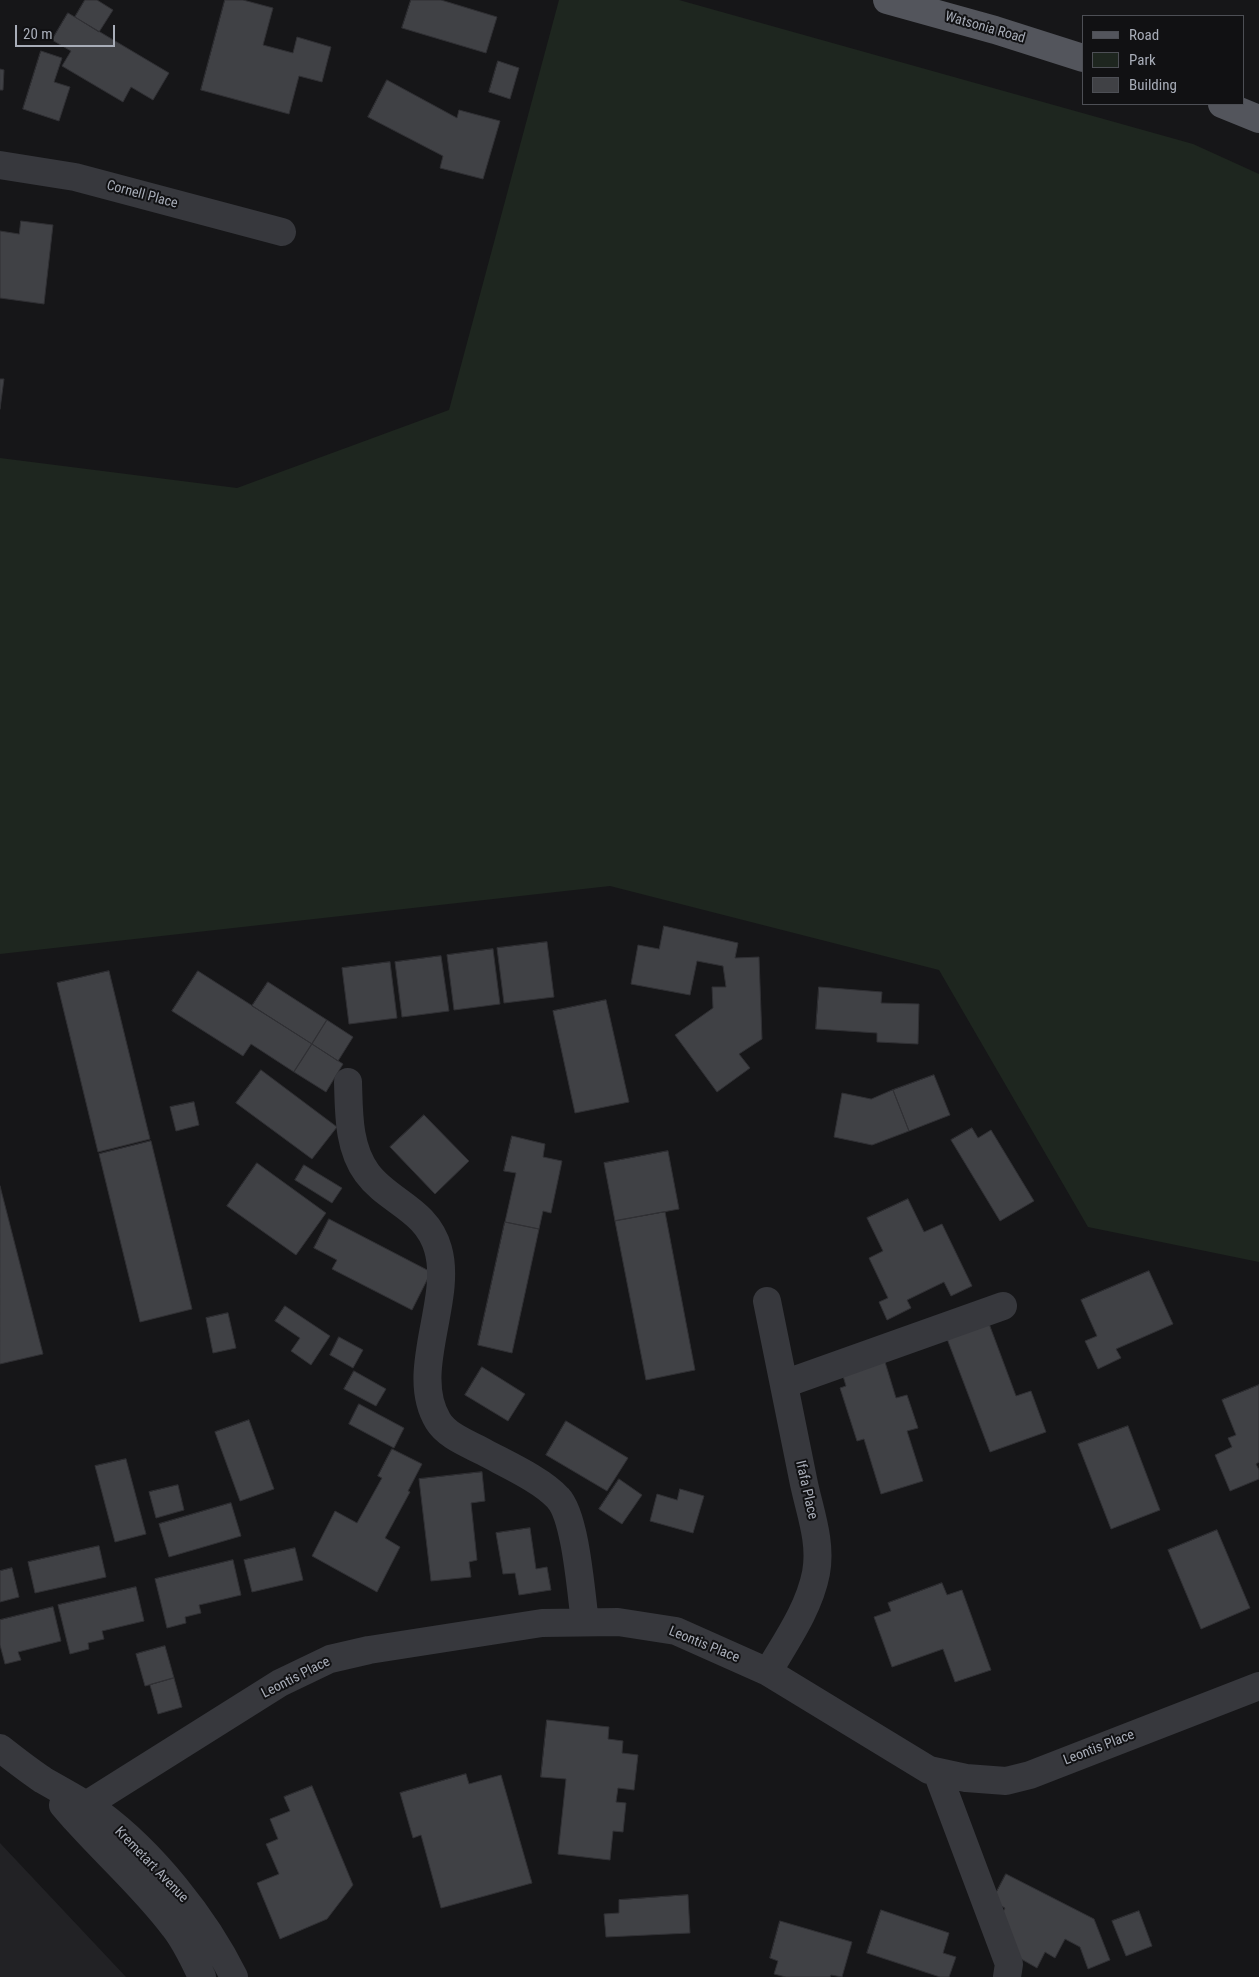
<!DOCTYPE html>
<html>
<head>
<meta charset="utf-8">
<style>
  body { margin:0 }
  #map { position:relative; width:1259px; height:1977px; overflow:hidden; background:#161618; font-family:"Roboto Condensed",sans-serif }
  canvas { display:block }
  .legend { position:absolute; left:1082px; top:15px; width:162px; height:90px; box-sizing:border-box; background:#111113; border:1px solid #4d4f55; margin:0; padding:6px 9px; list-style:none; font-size:15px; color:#a8adb8 }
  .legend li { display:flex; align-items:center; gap:10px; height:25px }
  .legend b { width:25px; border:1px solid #4d4f55 }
  .scale { position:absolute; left:15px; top:25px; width:100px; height:22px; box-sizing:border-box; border:2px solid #a8adb8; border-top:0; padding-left:6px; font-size:15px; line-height:18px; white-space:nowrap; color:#a8adb8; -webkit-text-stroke:4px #111113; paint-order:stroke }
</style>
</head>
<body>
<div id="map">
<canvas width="1259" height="1977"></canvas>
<ul class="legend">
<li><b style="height:6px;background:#53555c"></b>Road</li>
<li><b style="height:14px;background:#1e261f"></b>Park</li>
<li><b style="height:14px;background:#404145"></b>Building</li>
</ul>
<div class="scale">20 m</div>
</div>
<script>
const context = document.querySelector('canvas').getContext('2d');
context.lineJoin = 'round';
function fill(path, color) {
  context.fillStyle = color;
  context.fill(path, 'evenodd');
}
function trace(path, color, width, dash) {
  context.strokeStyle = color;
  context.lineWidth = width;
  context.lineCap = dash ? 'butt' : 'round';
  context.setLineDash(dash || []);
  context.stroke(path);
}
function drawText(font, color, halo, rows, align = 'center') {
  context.font = font + ' "Roboto Condensed",sans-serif';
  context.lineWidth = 4;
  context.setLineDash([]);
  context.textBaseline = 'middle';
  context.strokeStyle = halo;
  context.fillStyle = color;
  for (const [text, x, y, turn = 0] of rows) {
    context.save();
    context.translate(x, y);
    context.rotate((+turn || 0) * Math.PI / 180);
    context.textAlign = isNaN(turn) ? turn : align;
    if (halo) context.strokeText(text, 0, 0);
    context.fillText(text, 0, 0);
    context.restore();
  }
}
const built = new Path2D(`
  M 0,1843 L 126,1977 L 0,1977 Z`);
const green = new Path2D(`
  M 559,0 L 679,0 L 1193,144 L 1259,174 L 1259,1262 L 1088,1227 L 939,970 L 610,886 L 0,954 L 0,458 L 237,488 L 449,410 Z`);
const building = new Path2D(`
  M 85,0 L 97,0 L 113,10 L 99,32 L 75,17 Z
  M 225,0 L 243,0 L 273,8 L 263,45 L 293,53 L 297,37 L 331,47 L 322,82 L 299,76 L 289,114 L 201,90 Z
  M 411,0 L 441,0 L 497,17 L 486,53 L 402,28 Z
  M 68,13 L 169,73 L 153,100 L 131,87 L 123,102 L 62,66 L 71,51 L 52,40 Z
  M 41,51 L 62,58 L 54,82 L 70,87 L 59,121 L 23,109 Z
  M 498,61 L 519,68 L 510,99 L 489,92 Z
  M 0,69 L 4,70 L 3,90 L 0,90 Z
  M 387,80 L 457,118 L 459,110 L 500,121 L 483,179 L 440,168 L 443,156 L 368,117 Z
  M 21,221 L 53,225 L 44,304 L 0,298 L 0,231 L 19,234 Z
  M 0,379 L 4,379 L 0,409 Z
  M 664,926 L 738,943 L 735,958 L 759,957 L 762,1039 L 739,1054 L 750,1068 L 717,1092 L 675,1035 L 713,1008 L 712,987 L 726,987 L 723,966 L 697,961 L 690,995 L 631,984 L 638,945 L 659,949 Z
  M 547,942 L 554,997 L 504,1003 L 497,948 Z
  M 493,949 L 500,1004 L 454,1010 L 447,955 Z
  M 441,956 L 449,1011 L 402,1017 L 395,962 Z
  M 390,962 L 397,1018 L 349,1024 L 342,968 Z
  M 109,971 L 150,1139 L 98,1152 L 57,983 Z
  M 198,971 L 312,1044 L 294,1072 L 251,1044 L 243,1056 L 172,1011 Z
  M 268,982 L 327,1020 L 312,1044 L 252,1006 Z
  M 819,987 L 882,992 L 881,1003 L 919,1004 L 918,1044 L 877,1042 L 877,1033 L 816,1029 Z
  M 606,1000 L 629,1102 L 575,1113 L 553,1011 Z
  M 327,1020 L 353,1037 L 338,1061 L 312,1044 Z
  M 312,1044 L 343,1064 L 326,1092 L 294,1072 Z
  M 261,1070 L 337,1127 L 312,1159 L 236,1103 Z
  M 934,1075 L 950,1115 L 909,1131 L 893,1090 Z
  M 893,1090 L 909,1131 L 872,1145 L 834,1137 L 842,1093 L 871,1099 Z
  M 194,1102 L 199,1125 L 176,1131 L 170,1107 Z
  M 424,1115 L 469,1161 L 435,1194 L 390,1147 Z
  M 972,1128 L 978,1138 L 991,1130 L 1034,1201 L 1000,1221 L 951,1140 Z
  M 512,1136 L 545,1144 L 543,1157 L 562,1161 L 551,1213 L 543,1211 L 539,1229 L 505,1222 L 516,1173 L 504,1171 Z
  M 151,1141 L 192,1309 L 140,1322 L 99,1154 Z
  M 668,1151 L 679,1209 L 615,1221 L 604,1163 Z
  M 257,1163 L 326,1213 L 296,1255 L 227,1206 Z
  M 304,1165 L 342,1188 L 332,1203 L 295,1180 Z
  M 0,1186 L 43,1354 L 0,1364 Z
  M 908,1199 L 924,1232 L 942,1224 L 972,1286 L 951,1296 L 944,1282 L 907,1300 L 911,1308 L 887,1320 L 879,1302 L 888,1298 L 869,1258 L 883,1251 L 867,1218 Z
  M 665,1212 L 695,1370 L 646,1380 L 615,1221 Z
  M 329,1219 L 431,1272 L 412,1310 L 332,1269 L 337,1260 L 314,1248 Z
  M 505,1222 L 539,1229 L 512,1353 L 478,1345 Z
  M 1149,1271 L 1173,1324 L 1116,1349 L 1121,1358 L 1098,1369 L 1085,1341 L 1097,1336 L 1081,1300 Z
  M 285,1306 L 330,1336 L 311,1365 L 291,1351 L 300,1338 L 275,1321 Z
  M 228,1313 L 236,1348 L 213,1353 L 206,1318 Z
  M 988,1321 L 1016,1396 L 1031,1391 L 1046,1432 L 990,1452 L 946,1336 Z
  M 339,1337 L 363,1350 L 353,1368 L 330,1355 Z
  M 885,1362 L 896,1398 L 907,1395 L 918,1428 L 907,1431 L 923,1481 L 881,1494 L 864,1439 L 857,1441 L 840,1388 L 846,1386 L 843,1376 Z
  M 482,1367 L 525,1394 L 508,1421 L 465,1395 Z
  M 354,1371 L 386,1389 L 376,1406 L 344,1389 Z
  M 1259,1385 L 1259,1462 L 1256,1464 L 1259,1470 L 1259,1479 L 1230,1491 L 1215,1455 L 1232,1447 L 1228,1438 L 1236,1435 L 1222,1400 Z
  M 359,1404 L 404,1428 L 394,1448 L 349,1424 Z
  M 249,1420 L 274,1489 L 240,1501 L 215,1432 Z
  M 566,1421 L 628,1458 L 607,1491 L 546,1455 Z
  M 1128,1426 L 1160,1510 L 1111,1529 L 1078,1444 Z
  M 392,1449 L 422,1464 L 408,1491 L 410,1492 L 385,1538 L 400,1547 L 377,1592 L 312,1556 L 335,1511 L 357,1523 L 382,1478 L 378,1476 Z
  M 126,1459 L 146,1534 L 115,1542 L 95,1466 Z
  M 482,1472 L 485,1501 L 471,1503 L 477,1560 L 469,1562 L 471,1577 L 431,1581 L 419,1479 Z
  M 619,1479 L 642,1495 L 622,1524 L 599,1509 Z
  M 178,1485 L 184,1510 L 156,1518 L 149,1492 Z
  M 680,1489 L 704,1496 L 693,1533 L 650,1521 L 657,1494 L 677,1500 Z
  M 231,1503 L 241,1536 L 169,1557 L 159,1524 Z
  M 530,1528 L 536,1569 L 547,1567 L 551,1590 L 519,1595 L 515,1573 L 503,1574 L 496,1533 Z
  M 1217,1530 L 1250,1608 L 1201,1629 L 1168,1550 Z
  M 99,1546 L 106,1577 L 35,1593 L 28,1562 Z
  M 295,1548 L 303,1580 L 252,1592 L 244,1560 Z
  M 233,1560 L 241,1595 L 199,1605 L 201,1613 L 185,1617 L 186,1623 L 167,1628 L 155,1579 Z
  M 12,1568 L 19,1597 L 0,1602 L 0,1571 Z
  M 942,1583 L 947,1595 L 962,1590 L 991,1670 L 955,1682 L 943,1649 L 892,1667 L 874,1617 L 891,1611 L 888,1603 Z
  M 136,1587 L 144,1621 L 102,1631 L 104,1639 L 88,1643 L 89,1649 L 70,1654 L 58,1605 Z
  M 53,1607 L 61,1641 L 18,1652 L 21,1660 L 5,1664 L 0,1645 L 0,1620 Z
  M 165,1646 L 174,1678 L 145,1686 L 136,1654 Z
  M 174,1678 L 182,1707 L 158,1714 L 150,1685 Z
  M 547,1720 L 609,1727 L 608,1739 L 623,1741 L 622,1753 L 638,1755 L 634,1790 L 618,1788 L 616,1802 L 626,1803 L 623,1832 L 613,1831 L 610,1860 L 558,1854 L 566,1779 L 541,1777 Z
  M 466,1774 L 469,1784 L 501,1775 L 532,1883 L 441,1908 L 421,1835 L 413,1838 L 400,1793 Z
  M 312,1786 L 353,1885 L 327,1919 L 280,1939 L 257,1883 L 279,1874 L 266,1844 L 278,1839 L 270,1819 L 290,1811 L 284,1797 Z
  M 1006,1874 L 1094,1919 L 1110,1960 L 1088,1969 L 1080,1947 L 1065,1939 L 1055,1958 L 1045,1952 L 1037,1968 L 1016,1956 L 995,1927 L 1005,1908 L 992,1901 Z
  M 688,1895 L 690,1933 L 606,1937 L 604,1914 L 619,1913 L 619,1900 Z
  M 881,1910 L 949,1933 L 943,1953 L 956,1957 L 949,1977 L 940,1977 L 867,1953 Z
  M 1139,1911 L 1152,1946 L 1126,1956 L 1112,1921 Z
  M 780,1921 L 852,1942 L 842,1977 L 831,1975 L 830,1977 L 786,1977 L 774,1974 L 778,1961 L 770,1958 Z`);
const minor = new Path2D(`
  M 0,165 L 75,177 L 282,232
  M 348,1082 C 349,1113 348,1147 367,1173 C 388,1202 427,1209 438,1249 C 453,1301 408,1372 438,1421 C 447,1436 469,1444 484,1452 C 506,1464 542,1480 558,1498 C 576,1517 581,1594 585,1622
  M 767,1301 C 779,1360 791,1420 803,1479 C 809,1510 822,1541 816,1573 C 809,1609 786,1641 768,1672
  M 784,1384 L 1003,1306
  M 0,1748 C 14,1759 28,1770 43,1780 C 62,1791 81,1801 99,1813 C 152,1852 205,1918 234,1977
  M 937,1772 L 1009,1964 L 1007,1977
  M 63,1805 C 98,1847 141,1883 174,1927 C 186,1942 194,1960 202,1977
  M 74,1818 L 86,1805 L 280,1683 L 330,1659 L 369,1650 L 542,1623 L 618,1622 L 676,1631 L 768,1672 L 929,1770 L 966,1778 L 1006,1781 L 1030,1775 L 1259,1686`);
const major = new Path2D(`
  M 887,0 L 995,30 L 1083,58
  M 1222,104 L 1259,119`);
const streetNames = [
  ["Watsonia Road",985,28,16],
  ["Cornell Place",142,195,15],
  ["Ifafa Place",806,1490,77],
  ["Leontis Place",704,1645,22],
  ["Leontis Place",296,1678,-27],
  ["Leontis Place",1099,1748,-21],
  ["Kremetart Avenue",151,1865,46]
];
fill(built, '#222225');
fill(green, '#1e261f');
fill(building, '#404145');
trace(building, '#303034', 1);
trace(minor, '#37383d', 28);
trace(major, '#53555c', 28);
drawText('14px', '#a8adb8', '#111113', streetNames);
</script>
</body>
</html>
